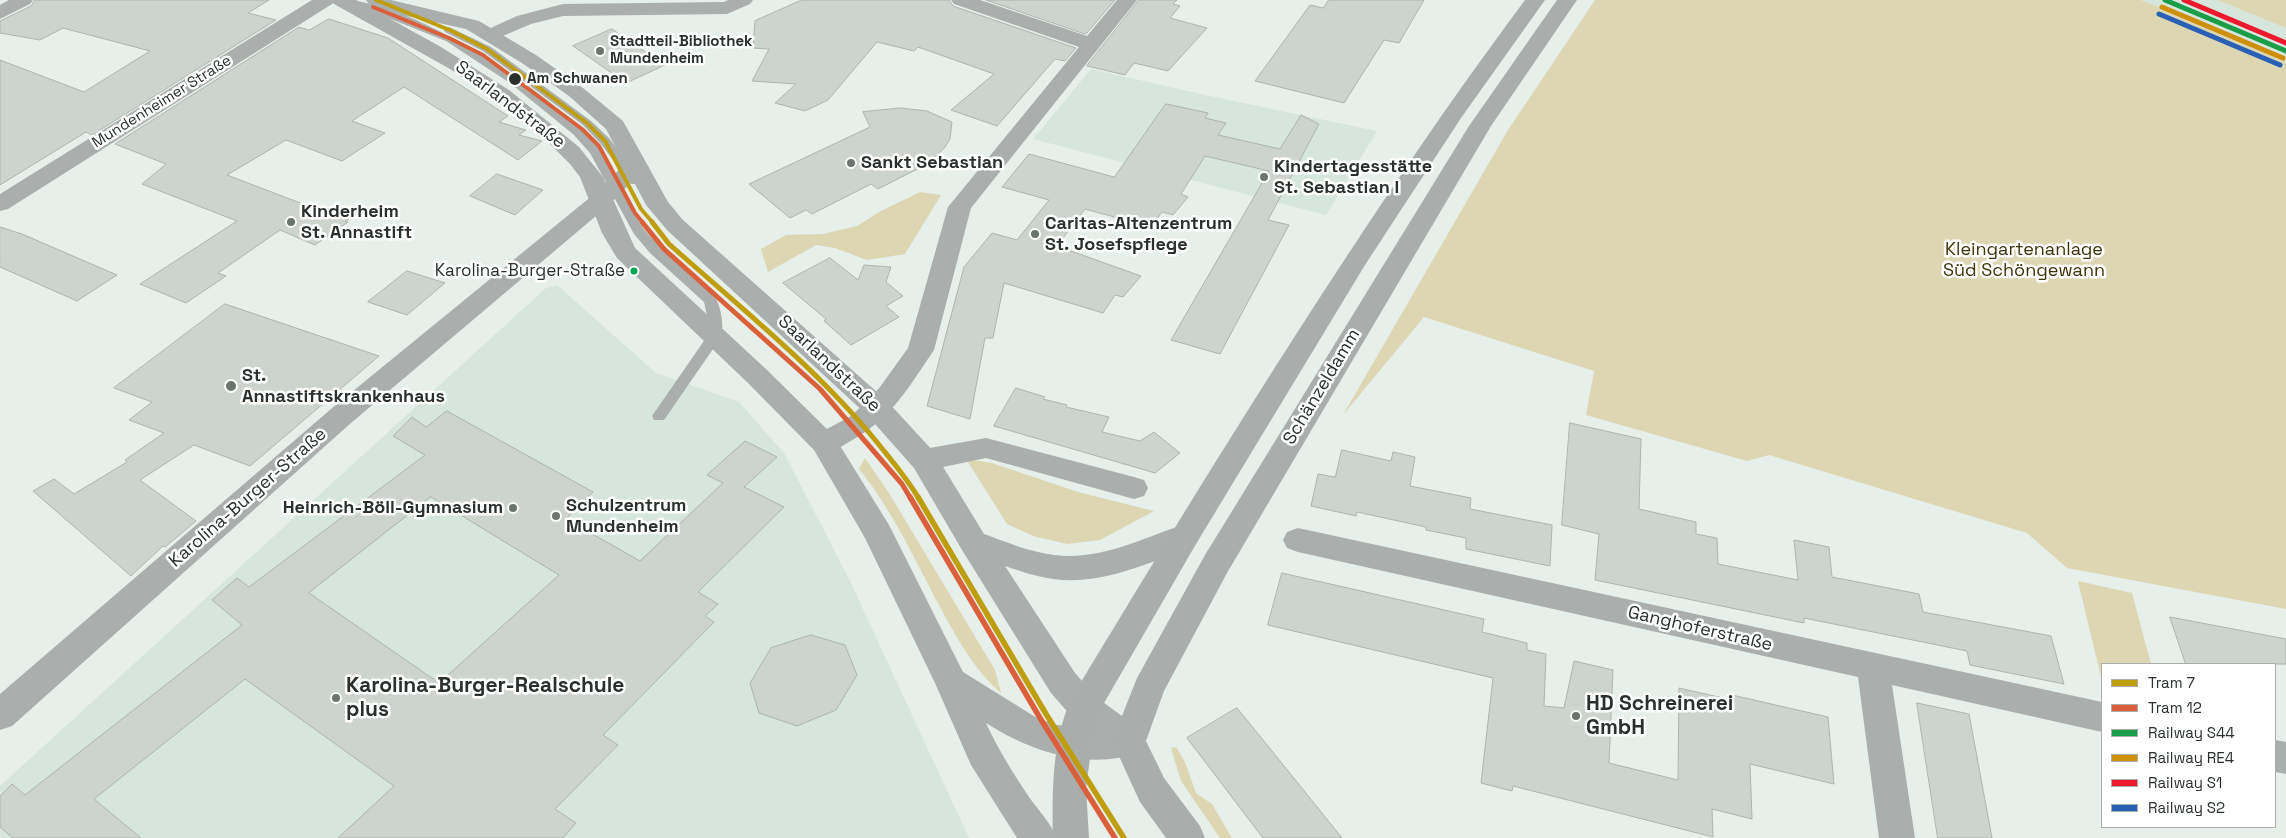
<!DOCTYPE html>
<html>
<head>
<meta charset="utf-8">
<style>
  body { margin:0 }
  #map { position:relative; width:2286px; height:838px; overflow:hidden; background:#e6efe9; font-family:"Space Grotesk",sans-serif }
  canvas { display:block }
  .legend { position:absolute; left:2101px; top:663px; width:175px; height:165px; box-sizing:border-box; background:#fff; border:1px solid #aaadab; margin:0; padding:6px 9px; list-style:none; font-size:15px; color:#2a312d }
  .legend li { display:flex; align-items:center; gap:10px; height:25px }
  .legend b { width:25px; border:1px solid #aaadab }
</style>
</head>
<body>
<div id="map">
<canvas width="2286" height="838"></canvas>
<ul class="legend">
<li><b style="height:6px;background:#bf9e0e"></b>Tram 7</li>
<li><b style="height:6px;background:#da603b"></b>Tram 12</li>
<li><b style="height:6px;background:#1a9d47"></b>Railway S44</li>
<li><b style="height:6px;background:#ce8f09"></b>Railway RE4</li>
<li><b style="height:6px;background:#ec192e"></b>Railway S1</li>
<li><b style="height:6px;background:#2960b5"></b>Railway S2</li>
</ul>
</div>
<script>
const context = document.querySelector('canvas').getContext('2d');
context.lineJoin = 'round';
function fill(path, color) {
  context.fillStyle = color;
  context.fill(path, 'evenodd');
}
function trace(path, color, width, dash) {
  context.strokeStyle = color;
  context.lineWidth = width;
  context.lineCap = dash ? 'butt' : 'round';
  context.setLineDash(dash || []);
  context.stroke(path);
}
function drawText(font, color, halo, rows, align = 'center') {
  context.font = font + ' "Space Grotesk",sans-serif';
  context.lineWidth = 5;
  context.setLineDash([]);
  context.textBaseline = 'middle';
  context.strokeStyle = halo;
  context.fillStyle = color;
  for (const [text, x, y, turn = 0] of rows) {
    context.save();
    context.translate(x, y);
    context.rotate((+turn || 0) * Math.PI / 180);
    context.textAlign = isNaN(turn) ? turn : align;
    if (halo) context.strokeText(text, 0, 0);
    context.fillText(text, 0, 0);
    context.restore();
  }
}
const built = new Path2D(`
  M 2141,0 L 2217,0 L 2286,28 L 2286,59 Z
  M 1091,69 L 1205,95 L 1377,131 L 1326,215 L 1033,139 Z
  M 557,285 L 656,373 L 739,402 L 784,453 L 849,579 L 969,838 L 0,838 L 0,786 L 546,288 Z`);
const green = new Path2D(`
  M 1595,0 L 2141,0 L 2286,59 L 2286,609 L 2067,568 L 2027,533 L 1769,455 L 1747,461 L 1586,415 L 1594,371 L 1424,317 L 1343,415 L 1508,130 Z
  M 2217,0 L 2286,0 L 2286,28 Z
  M 920,192 L 941,195 L 905,254 L 867,260 L 835,248 L 816,245 L 768,272 L 761,249 L 786,235 L 823,234 L 857,226 L 881,211 Z
  M 865,458 L 889,493 L 995,670 L 1001,693 C 974,670 957,638 940,607 C 915,560 893,511 859,469 Z
  M 966,459 L 992,463 L 1078,492 L 1154,511 L 1100,540 L 1067,544 L 1033,536 L 1007,524 Z
  M 2078,581 L 2132,593 L 2151,664 L 2102,664 L 2102,681 Z
  M 1176,747 L 1185,762 L 1196,793 L 1212,804 L 1232,838 L 1220,838 L 1181,781 L 1171,748 Z`);
const building = new Path2D(`
  M 35,0 L 269,0 L 248,13 L 276,20 L 92,135 L 86,132 L 0,185 L 0,60 L 84,92 L 150,51 L 63,28 L 40,40 L 0,33 L 0,21 L 31,6 Z
  M 802,0 L 949,0 L 953,6 L 1076,48 L 1065,61 L 1055,59 L 997,126 L 951,110 L 994,74 L 918,47 L 914,51 L 877,42 L 828,100 L 805,111 L 775,103 L 796,84 L 752,81 L 769,49 L 753,48 L 755,21 Z
  M 986,0 L 1115,0 L 1086,34 Z
  M 1139,0 L 1177,0 L 1173,4 L 1180,6 L 1170,18 L 1207,28 L 1168,71 L 1134,63 L 1125,75 L 1087,66 Z
  M 1329,0 L 1424,0 L 1399,43 L 1384,40 L 1344,103 L 1255,81 L 1310,5 L 1323,8 Z
  M 329,19 L 388,38 L 508,116 L 499,122 L 526,130 L 519,135 L 542,141 L 518,160 L 404,87 L 352,121 L 385,133 L 342,161 L 286,140 L 227,175 L 316,209 L 319,207 L 349,219 L 345,221 L 348,222 L 315,245 L 280,230 L 218,273 L 226,276 L 186,303 L 140,284 L 237,221 L 142,184 L 166,164 L 115,144 L 299,27 L 309,30 Z
  M 612,29 L 665,65 L 626,83 L 573,46 Z
  M 1166,104 L 1208,113 L 1205,118 L 1226,123 L 1218,135 L 1280,149 L 1301,115 L 1319,124 L 1268,220 L 1289,225 L 1220,354 L 1171,340 L 1269,171 L 1205,156 L 1181,194 L 1188,197 L 1173,215 L 1162,212 L 1151,227 L 1085,209 L 1057,246 L 1141,276 L 1123,297 L 1115,295 L 1103,313 L 1004,283 L 993,338 L 985,338 L 970,419 L 927,406 L 964,267 L 992,233 L 1017,240 L 1049,200 L 1002,187 L 1029,154 L 1114,177 Z
  M 901,108 L 927,111 L 952,122 L 950,139 L 945,147 L 931,162 L 878,189 L 871,184 L 812,214 L 806,210 L 790,218 L 749,184 L 870,127 L 863,112 Z
  M 497,174 L 543,190 L 515,215 L 470,196 Z
  M 0,227 L 22,234 L 117,275 L 77,301 L 0,267 Z
  M 830,258 L 858,280 L 864,265 L 891,267 L 886,282 L 903,296 L 886,306 L 899,317 L 851,345 L 824,321 L 826,319 L 783,283 Z
  M 407,271 L 445,283 L 407,315 L 368,302 Z
  M 225,304 L 379,356 L 250,466 L 194,445 L 140,480 L 196,521 L 165,547 L 163,546 L 131,576 L 33,491 L 54,479 L 74,494 L 127,462 L 125,460 L 164,433 L 129,420 L 152,402 L 114,388 Z
  M 1016,388 L 1045,397 L 1043,399 L 1067,405 L 1066,407 L 1109,417 L 1102,432 L 1140,441 L 1154,432 L 1180,453 L 1155,473 L 994,426 Z
  M 447,411 L 593,492 L 566,519 L 640,561 L 723,483 L 707,475 L 745,441 L 777,457 L 744,487 L 784,507 L 698,592 L 718,604 L 705,616 L 714,622 L 603,735 L 618,745 L 555,809 L 576,823 L 563,838 L 338,838 L 394,786 L 245,679 L 94,799 L 141,838 L 13,838 L 0,827 L 0,796 L 12,784 L 25,795 L 242,625 L 212,600 L 237,578 L 249,587 L 425,455 L 393,436 L 412,417 L 426,427 ZM 431,497 L 559,575 L 439,683 L 309,593 Z
  M 1570,423 L 1641,439 L 1639,509 L 1696,522 L 1696,534 L 1717,538 L 1718,564 L 1798,580 L 1794,540 L 1829,547 L 1832,577 L 1919,594 L 1923,612 L 2051,636 L 2064,684 L 1970,665 L 1967,651 L 1804,618 L 1804,623 L 1595,580 L 1599,534 L 1562,525 Z
  M 1342,450 L 1391,461 L 1393,452 L 1415,457 L 1410,486 L 1471,498 L 1470,509 L 1552,525 L 1550,566 L 1466,549 L 1466,538 L 1426,530 L 1426,527 L 1357,512 L 1356,516 L 1311,506 L 1318,474 L 1335,477 Z
  M 1282,573 L 1484,619 L 1482,632 L 1527,643 L 1527,650 L 1546,654 L 1544,706 L 1564,708 L 1574,661 L 1613,670 L 1609,763 L 1678,780 L 1679,688 L 1732,700 L 1732,695 L 1828,717 L 1834,784 L 1750,764 L 1752,819 L 1712,809 L 1713,837 L 1513,786 L 1512,791 L 1481,783 L 1493,678 L 1268,625 Z
  M 2170,617 L 2286,639 L 2286,664 L 2186,664 Z
  M 811,635 L 845,645 L 857,675 L 836,710 L 797,726 L 759,713 L 750,683 L 771,648 Z
  M 1917,703 L 1969,714 L 1992,838 L 1938,838 Z
  M 1237,708 L 1272,751 L 1342,838 L 1263,838 L 1187,738 Z`);
const service = new Path2D(`
  M 343,0 C 412,0 556,95 599,149 C 619,175 627,209 648,234 C 663,251 680,266 697,281 C 703,286 713,292 716,299 C 722,310 723,325 722,336 L 664,420 L 654,420 L 652,416 L 708,335 L 709,325 L 704,302 L 650,253 L 634,234 L 590,153 L 573,134 L 510,83 L 446,41 Z
  M 449,27 L 491,47 L 591,121 L 609,138 L 641,181 L 639,184 L 631,184 L 601,144 L 583,125 L 483,51 L 445,32 L 444,30 Z`);
const minor = new Path2D(`
  M 9,0 L 33,0 L 30,4 L 0,19 L 0,5 Z
  M 312,0 L 335,0 L 332,4 L 8,209 L 0,211 L 0,194 Z
  M 728,0 L 753,0 L 750,4 L 727,14 L 563,16 L 531,24 L 491,41 L 484,39 L 481,35 L 484,31 L 517,16 L 563,4 L 724,2 Z
  M 951,0 L 980,0 L 1087,36 L 1117,0 L 1137,0 L 971,208 L 934,350 L 930,356 C 905,393 889,420 849,442 C 837,449 828,455 814,450 L 810,443 L 814,436 L 851,416 L 867,401 L 880,387 L 908,348 L 948,207 L 1079,47 L 954,4 Z
  M 636,159 L 644,161 L 647,166 L 609,205 L 351,423 L 12,726 L 0,730 L 0,694 L 331,409 L 593,195 L 628,161 Z
  M 986,438 L 1134,477 L 1144,480 L 1148,488 L 1144,496 L 1134,499 L 986,458 L 924,471 L 914,468 L 910,460 L 914,452 L 924,449 Z
  M 1298,528 L 2102,702 L 2102,732 L 1892,685 L 1915,838 L 1879,838 L 1858,677 L 1298,552 L 1287,548 L 1283,540 L 1287,532 Z
  M 2275,740 L 2286,742 L 2286,774 L 2275,772 Z`);
const tertiary = new Path2D(`
  M 331,0 L 356,0 L 441,47 L 509,90 L 579,147 L 603,177 L 635,248 L 766,369 L 834,436 L 889,525 L 963,672 L 1037,718 L 1057,725 L 1086,728 L 1072,717 L 1051,693 L 962,550 L 914,468 L 867,415 L 667,230 L 646,205 L 606,129 L 569,96 L 522,63 L 466,29 L 384,11 L 369,4 L 366,0 L 391,0 L 479,21 L 536,55 L 583,88 L 623,121 L 668,202 L 683,220 L 887,401 L 934,452 L 984,534 C 1006,542 1030,552 1054,555 C 1100,561 1143,538 1185,524 L 1196,528 L 1200,536 L 1196,544 C 1153,562 1101,586 1053,579 C 1037,577 1020,571 1005,566 L 1075,673 L 1096,697 L 1141,730 L 1146,741 L 1141,752 C 1089,771 1031,752 986,723 C 998,749 1013,773 1029,797 C 1039,811 1050,822 1057,838 L 1017,838 L 971,765 L 935,683 L 865,538 L 814,450 L 748,383 L 617,258 L 602,233 L 580,177 L 570,164 L 548,142 L 494,99 L 450,69 L 334,4 Z`);
const secondary = new Path2D(`
  M 1525,0 L 1545,0 L 1461,118 L 1365,265 L 1196,544 L 1100,710 L 1092,743 L 1086,788 L 1089,838 L 1053,838 C 1052,791 1052,740 1072,697 C 1191,500 1311,304 1442,115 C 1469,76 1497,38 1525,0 Z
  M 1557,0 L 1577,0 L 1491,126 L 1227,573 L 1164,691 L 1146,741 L 1164,778 L 1200,826 L 1205,838 L 1166,838 L 1140,802 L 1112,741 L 1137,678 L 1205,555 L 1469,126 Z`);
const rail1 = new Path2D(`
  M 2165,0 L 2286,51`);
const rail2 = new Path2D(`
  M 2162,7 L 2283,58`);
const rail3 = new Path2D(`
  M 2184,0 L 2286,43`);
const rail4 = new Path2D(`
  M 2159,14 L 2280,65`);
const tram1Far2 = new Path2D(`
  M 376,0 L 452,31 L 487,49 L 587,123 L 605,141 L 641,209 L 653,223`);
const tram1Far1 = new Path2D(`
  M 652,222 L 669,244 C 740,307 815,367 876,441 C 891,460 907,478 919,499`);
const tram1 = new Path2D(`
  M 918,497 L 1046,714 L 1124,838`);
const tram2Far2 = new Path2D(`
  M 373,7 L 449,38 L 483,55 L 582,129 L 599,146 L 635,213 L 643,223`);
const tram2Far1 = new Path2D(`
  M 642,222 L 664,249 L 820,389 L 902,484 L 911,499`);
const tram2 = new Path2D(`
  M 910,497 L 1040,718 L 1115,838`);
const markers = [
  [600,51,5,"#6c746f"],
  [515,79,7,"#2a312d"],
  [851,163,5,"#6c746f"],
  [1264,177,5,"#6c746f"],
  [291,222,5,"#6c746f"],
  [1035,234,5,"#6c746f"],
  [634,271,4.5,"#00a651"],
  [231,386,6,"#6c746f"],
  [513,508,5,"#6c746f"],
  [556,516,5,"#6c746f"],
  [336,698,5,"#6c746f"],
  [1576,716,5,"#6c746f"]
];
const farPoinames = [
  ["Stadtteil-Bibliothek",610,42],
  ["Mundenheim",610,59]
];
const farStopnames = [
  ["Am Schwanen",527,79]
];
const farStreetnames = [
  ["Mundenheimer Straße",162,102,-32]
];
const busNames = [
  ["Karolina-Burger-Straße",625,271]
];
const streetNames = [
  ["Saarlandstraße",510,105,37],
  ["Saarlandstraße",829,364,43],
  ["Schänzeldamm",1322,387,-59],
  ["Karolina-Burger-Straße",248,498,-41],
  ["Ganghoferstraße",1700,629,13]
];
const poiNames = [
  ["Sankt Sebastian",861,163],
  ["Kindertagesstätte",1274,167],
  ["St. Sebastian I",1274,188],
  ["Kinderheim",301,212],
  ["St. Annastift",301,233],
  ["Caritas-Altenzentrum",1045,224],
  ["St. Josefspflege",1045,245],
  ["St.",242,376],
  ["Annastiftskrankenhaus",242,397],
  ["Schulzentrum",566,506],
  ["Mundenheim",566,527],
  ["Heinrich-Böll-Gymnasium",503,508,"right"]
];
const parkNames = [
  ["Kleingartenanlage",2024,250],
  ["Süd Schöngewann",2024,271]
];
const nearPoinames = [
  ["Karolina-Burger-Realschule",346,686],
  ["plus",346,710],
  ["HD Schreinerei",1586,704],
  ["GmbH",1586,728]
];
fill(built, '#d6e6dc');
fill(green, '#dcd6b3');
fill(building, '#cdd3cd');
trace(building, '#aeb3ae', 1);
fill(service, '#aaaead');
fill(minor, '#aaaead');
fill(tertiary, '#aaaead');
fill(secondary, '#a9aeac');
trace(rail1, '#1a9d47', 5);
trace(rail2, '#ce8f09', 5);
trace(rail3, '#ec192e', 5);
trace(rail4, '#2960b5', 5);
trace(tram1Far2, '#bf9e0e', 4);
trace(tram1Far1, '#bf9e0e', 5);
trace(tram1, '#bf9e0e', 5.5);
trace(tram2Far2, '#da603b', 4);
trace(tram2Far1, '#da603b', 5);
trace(tram2, '#da603b', 5.5);
for (const [x, y, r, color] of markers) {
  const dot = new Path2D();
  dot.arc(x, y, r, 0, 2 * Math.PI);
  context.fillStyle = color;
  context.fill(dot);
  trace(dot, '#fff', 2);
}
drawText('bold 15px', '#2a312d', '#fff', farPoinames, 'left');
drawText('bold 15px', '#2a312d', '#fff', farStopnames, 'left');
drawText('15px', '#2a312d', '#fff', farStreetnames);
drawText('17px', '#2a312d', '#fff', busNames, 'right');
drawText('18px', '#2a312d', '#fff', streetNames);
drawText('bold 18px', '#2a312d', '#fff', poiNames, 'left');
drawText('18px', '#3e3308', '#fff', parkNames);
drawText('bold 21px', '#2a312d', '#fff', nearPoinames, 'left');
</script>
</body>
</html>
